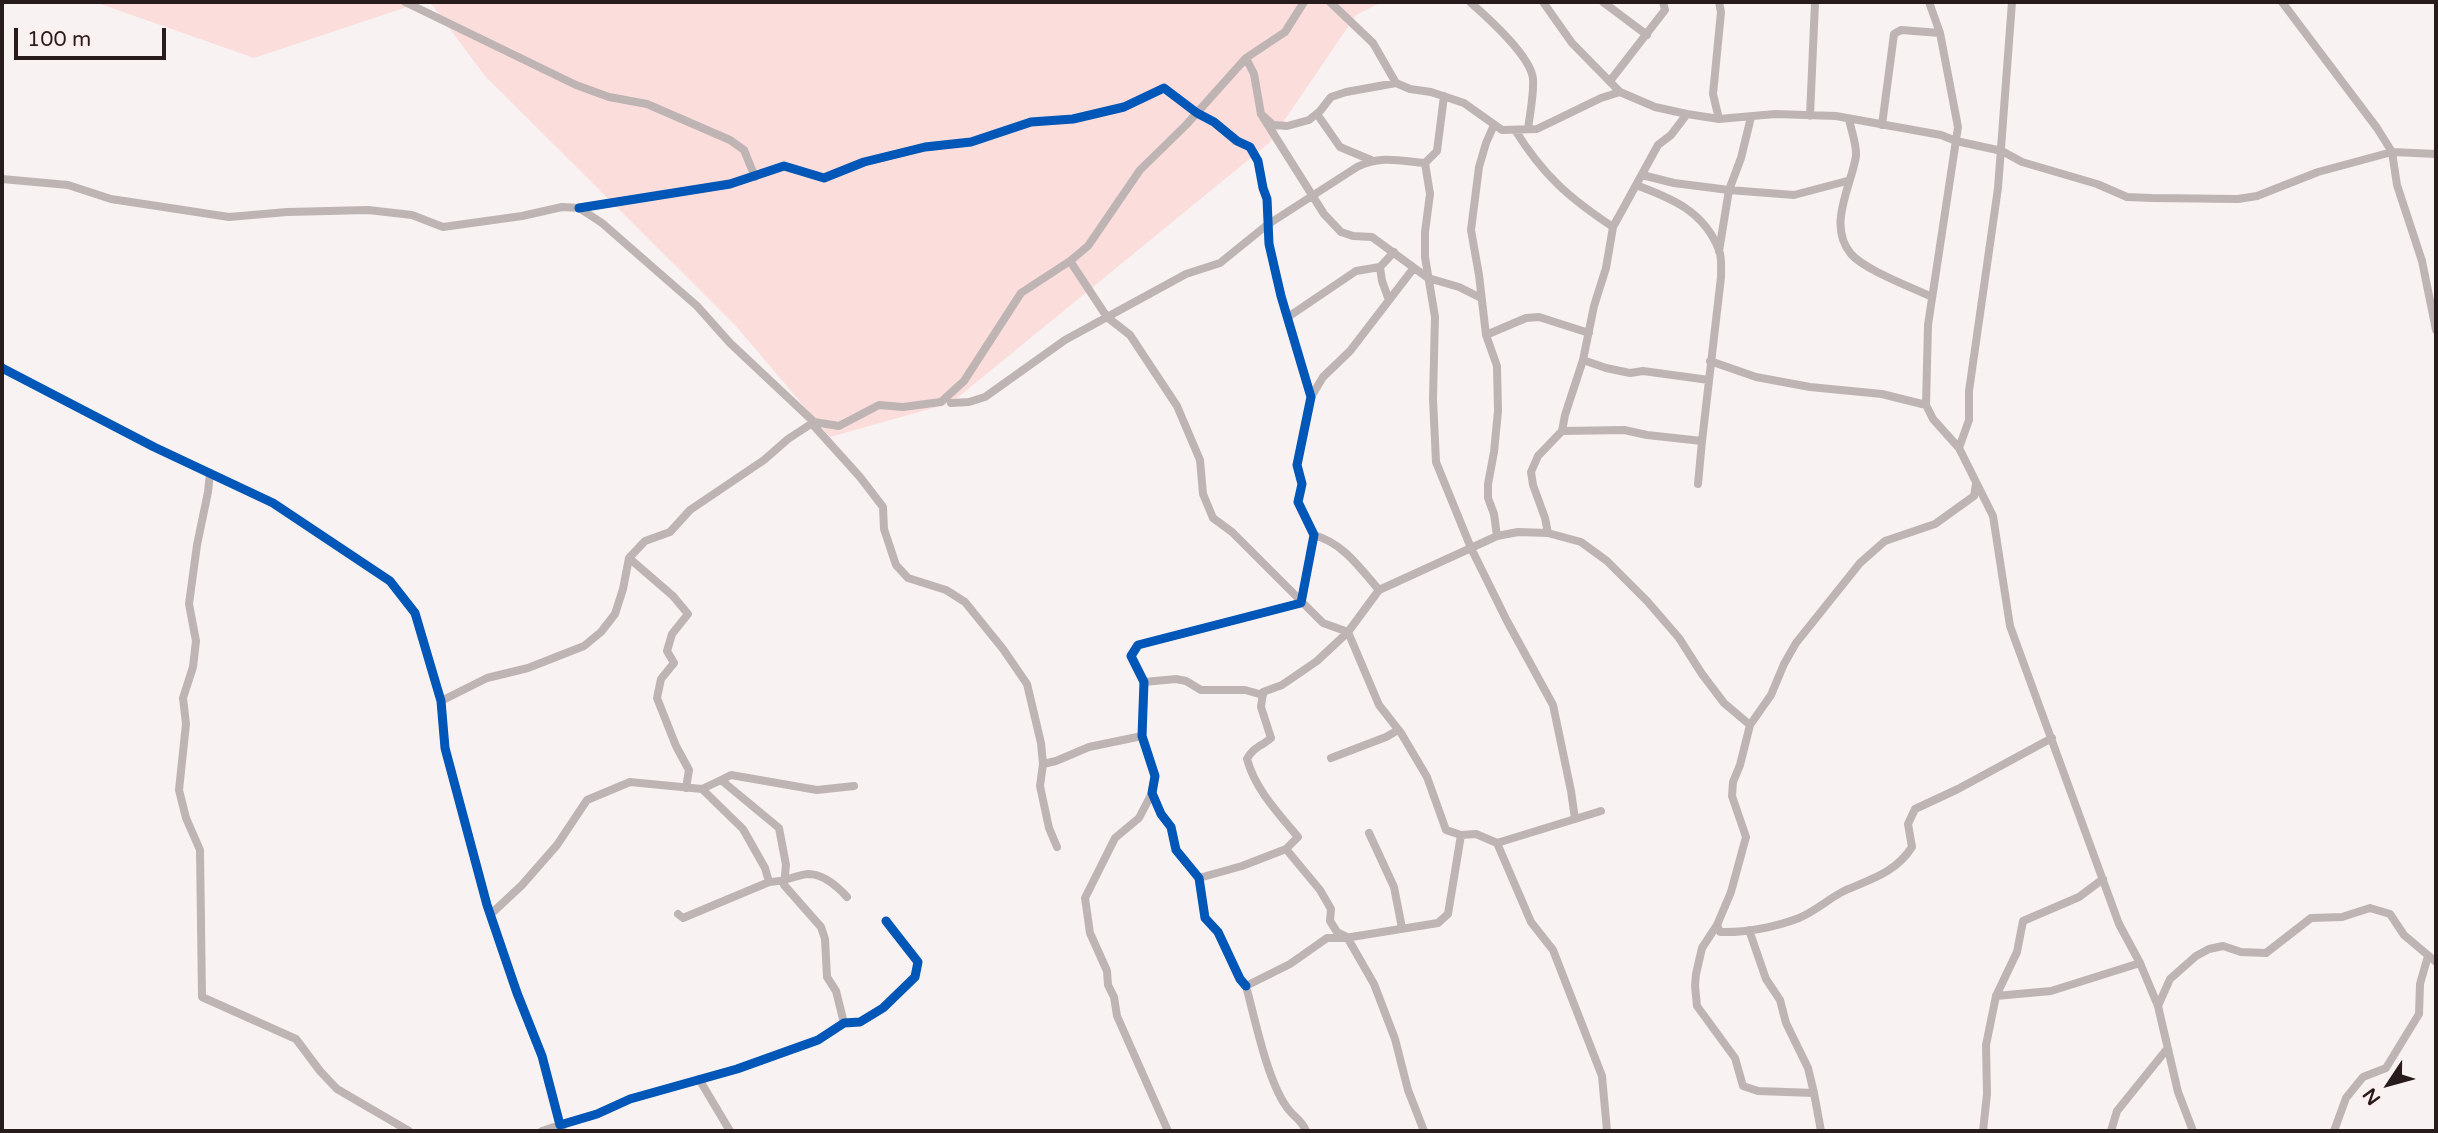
<!DOCTYPE html>
<html>
<head>
<meta charset="utf-8">
<style>
  body { margin:0 }
  #map { position:relative; width:2438px; height:1133px; overflow:hidden; background:#f8f2f2; font-family:"Varela Round",sans-serif }
  canvas { display:block }
  .frame { position:absolute; inset:0; border:4px solid #271c1b; pointer-events:none }
  .north { position:absolute; left:2354px; top:1049px; width:70px; height:70px; -webkit-text-stroke:5px #fcefee; paint-order:stroke; rotate:234deg; font-size:19px; font-weight:700; line-height:28px; text-align:center; color:#271c1b }
  .north::after { content:''; display:block; margin:auto; width:24px; height:32px; background:#271c1b; clip-path:polygon(50% 0,100% 100%,50% 72%,0 100%) }
  .scale { position:absolute; left:14px; top:28px; width:152px; height:32px; box-sizing:border-box; border:4px solid #271c1b; border-top:0; padding-left:9px; font-size:21px; line-height:24px; white-space:nowrap; color:#271c1b; -webkit-text-stroke:5px #fcefee; paint-order:stroke }
</style>
</head>
<body>
<div id="map">
<canvas width="2438" height="1133"></canvas>
<div class="frame"></div>
<div class="north">N</div>
<div class="scale">100 m</div>
</div>
<script>
const context = document.querySelector('canvas').getContext('2d');
context.lineJoin = 'round';
function fill(path, color) {
  context.fillStyle = color;
  context.fill(path, 'evenodd');
}
function trace(path, color, width, dash) {
  context.strokeStyle = color;
  context.lineWidth = width;
  context.lineCap = dash ? 'butt' : 'round';
  context.setLineDash(dash || []);
  context.stroke(path);
}
const green = new Path2D(`
  M 95,2 L 422,2 L 254,58 Z
  M 430,2 L 1382,2 L 1356,15 L 1269,143 L 951,403 L 830,437 L 736,326 L 485,76 Z`);
const street = new Path2D(`
  M 405,2 L 576,85 L 609,97 L 647,104 L 730,140 L 744,150 L 755,177
  M 1330,2 L 1373,43 L 1396,83
  M 1470,2 C 1487,17 1531,56 1533,79 C 1534,95 1530,113 1528,129
  M 1543,2 L 1572,43 L 1620,92
  M 1603,2 L 1647,35
  M 1929,2 L 1940,33 L 1958,127 L 1928,325 L 1926,405 L 1933,419 L 1959,448 L 1993,516 L 2010,626 L 2119,924 L 2140,963 L 2158,1006 L 2178,1092 L 2193,1131
  M 2282,2 L 2377,128 L 2392,152 L 2397,185 L 2422,261 L 2436,330
  M 1246,58 L 1254,74 L 1261,114 L 1324,214 L 1341,232 L 1353,236 L 1372,237 L 1428,278 L 1459,287 L 1481,298
  M 1610,81 L 1665,10 L 1663,2
  M 1261,114 L 1273,125 L 1287,126 L 1309,120 L 1320,111 L 1331,97 L 1346,92 L 1396,83 L 1410,89 L 1431,92 L 1464,103 L 1502,130 L 1537,129 L 1601,98 L 1620,92 L 1655,107 L 1687,114
  M 1317,114 L 1340,147 L 1371,160
  M 1810,116 L 1815,2
  M 1719,119 L 1713,94 L 1721,12 L 1719,2
  M 1849,119 C 1851,130 1857,145 1856,156 C 1851,187 1827,225 1851,254 C 1865,270 1911,287 1932,297
  M 1494,125 L 1486,143 L 1479,167 L 1471,230 L 1479,275 L 1486,335 L 1497,366 L 1498,411 L 1494,452 L 1488,484 L 1488,498 L 1494,514 L 1497,536
  M 1882,125 L 1894,34 L 1901,30 L 1940,33
  M 1515,130 C 1543,175 1569,198 1613,227
  M 1425,163 L 1437,151 L 1444,96
  M 1642,175 L 1674,183 L 1729,190 L 1794,195 L 1847,181
  M 2,179 L 68,185 L 111,199 L 229,217 L 287,212 L 368,210 L 412,215 L 443,227 L 522,216 L 562,207 L 579,208 L 602,223 L 697,306 L 730,343 L 814,422 L 814,426 L 860,477 L 883,507 L 884,529 L 896,565 L 908,578 L 946,590 L 965,602 L 1003,649 L 1027,684 L 1041,743 L 1043,764 L 1040,786 L 1049,828 L 1057,847
  M 1636,185 C 1671,198 1704,211 1719,250 C 1722,257 1721,268 1721,277 L 1702,441
  M 579,208 L 730,184 L 784,166 L 824,178 L 864,162 L 925,147 L 971,142 L 1031,122 L 1073,119 L 1124,107 L 1164,88 L 1197,113 L 1214,122 L 1237,141 L 1250,147 L 1258,161 L 1263,188 L 1267,199 L 1269,244 L 1281,296 L 1311,397 L 1297,465 L 1302,484 L 1298,502 L 1314,535 L 1301,603 L 1138,645 L 1131,656 L 1144,682 L 1142,736 L 1155,776 L 1152,793 L 1161,814 L 1171,827 L 1176,850 L 1199,878 L 1205,918 L 1218,932 L 1240,979 L 1246,986
  M 1719,251 L 1729,190 L 1741,158 L 1751,117
  M 1070,261 L 1107,317 L 1130,335 L 1177,406 L 1200,460 L 1203,494 L 1213,518 L 1232,532 L 1323,623 L 1348,632 L 1379,705 L 1401,733 L 1427,777 L 1446,830 L 1461,835 L 1476,834 L 1497,843 L 1531,922 L 1553,950 L 1602,1076 L 1607,1131
  M 1389,300 L 1382,281 L 1380,267 L 1394,252
  M 1288,317 L 1356,271 L 1380,267
  M 1486,335 L 1526,318 L 1539,317 L 1589,333
  M 1583,360 L 1606,368 L 1630,373 L 1643,371 L 1709,380
  M 1710,361 L 1756,377 L 1810,387 L 1882,394 L 1926,405
  M 2,368 L 154,447 L 273,503 L 390,581 L 415,613 L 441,701 L 445,748 L 487,905 L 517,993 L 542,1056 L 560,1125 L 597,1114 L 630,1099 L 737,1069 L 818,1040 L 844,1023 L 860,1022 L 883,1008 L 915,977 L 918,962 L 886,921
  M 1311,397 L 1323,377 L 1350,351 L 1413,269
  M 951,403 L 969,402 L 985,397 L 1065,340 L 1186,274 L 1220,263 L 1267,225 L 1357,167 C 1381,155 1400,161 1425,163 L 1430,194 L 1425,232 L 1425,257 L 1435,317 L 1433,399 L 1436,462 L 1471,548 L 1379,590 L 1348,632 L 1317,661 L 1282,685 L 1263,692 L 1261,707 L 1271,738 C 1262,746 1252,748 1247,759 C 1255,789 1278,813 1298,837 L 1286,849 L 1320,890 L 1331,909 L 1330,921 L 1337,932 L 1347,937 L 1374,984 L 1395,1039 L 1408,1090 L 1424,1131
  M 1562,431 L 1624,430 L 1647,435 L 1702,441 L 1698,484
  M 1959,448 L 1969,420 L 1969,391 L 1998,188 L 2012,2
  M 210,473 L 208,492 L 197,545 L 189,604 L 196,641 L 193,667 L 183,698 L 186,724 L 179,790 L 186,818 L 200,850 L 202,997 L 296,1039 L 320,1071 L 337,1089 L 409,1131
  M 1548,533 L 1545,518 L 1533,485 L 1531,472 L 1538,456 L 1562,431 L 1565,415 L 1583,360 L 1594,306 L 1606,268 L 1613,227 L 1658,145 L 1671,135 L 1687,114 L 1719,119 L 1775,114 L 1836,116 L 1941,135 L 1956,141 L 2002,151 L 2022,162 L 2097,184 L 2127,197 L 2152,198 L 2238,199 L 2257,196 L 2318,172 L 2392,152 L 2436,154
  M 1314,535 C 1343,543 1360,568 1379,590
  M 629,558 L 673,596 L 688,614 L 672,634 L 667,651 L 674,663 L 661,679 L 657,698 L 676,746 L 689,770 L 686,788
  M 1144,682 L 1176,679 L 1186,681 L 1201,690 L 1245,690 L 1263,695
  M 441,701 L 487,678 L 528,668 L 584,646 L 601,632 L 615,614 L 623,589 L 629,558 L 645,541 L 670,532 L 690,510 L 764,460 L 788,439 L 814,422 L 839,426 L 879,405 L 903,407 L 941,402 L 964,381 L 1021,293 L 1070,261 L 1088,246 L 1140,170 L 1186,125 L 1246,58 L 1285,32 L 1304,2
  M 1331,758 L 1386,737 L 1398,730
  M 1043,764 L 1056,761 L 1089,747 L 1142,736
  M 721,780 L 731,775 L 817,790 L 854,786
  M 702,789 L 721,780 L 779,828 L 786,865 L 784,885 L 821,927 L 825,939 L 827,977 L 836,991 L 844,1023
  M 1152,793 L 1139,818 L 1115,838 L 1085,898 L 1090,933 L 1107,971 L 1108,985 L 1114,997 L 1117,1016 L 1168,1131
  M 1575,819 L 1571,791 L 1553,705 L 1507,621 L 1471,548 L 1497,536 L 1518,532 L 1548,533 L 1581,542 L 1607,561 L 1647,601 L 1679,638 L 1702,674 L 1724,703 L 1750,725
  M 1369,833 L 1394,887 L 1402,928
  M 1497,843 L 1601,811
  M 1199,878 L 1242,866 L 1286,849
  M 491,914 L 522,885 L 557,845 L 587,800 L 630,782 L 702,789 L 743,829 L 765,868 L 769,882 C 785,882 796,875 808,874 C 823,874 838,887 847,897
  M 678,914 L 683,918 L 769,882
  M 1717,925 L 1720,932 C 1745,933 1776,927 1799,918 C 1816,911 1829,898 1846,890 C 1872,879 1896,872 1912,847 L 1908,824 L 1915,809 L 1958,789 L 2052,738
  M 1749,930 L 1766,979 L 1780,1000 L 1786,1023 L 1808,1068 L 1814,1093
  M 1996,996 L 2051,991 L 2140,963
  M 2158,1006 L 2170,979 L 2196,956 L 2209,949 L 2223,946 L 2241,952 L 2266,953 L 2311,918 L 2342,917 L 2370,908 L 2390,914 L 2404,935 L 2436,962
  M 699,1079 L 730,1131
  M 542,1131 L 560,1125 L 563,1131
  M 1306,1131 C 1302,1120 1292,1116 1286,1106 C 1267,1079 1255,1019 1246,986 L 1290,964 L 1327,938 L 1345,938 L 1438,923 L 1448,914 L 1461,835
  M 1821,1131 L 1814,1093 L 1758,1091 L 1743,1086 L 1735,1058 L 1697,1006 L 1695,986 L 1696,974 L 1702,948 L 1717,925 L 1731,892 L 1746,837 L 1732,796 L 1733,782 L 1740,765 L 1750,725 L 1771,695 L 1784,664 L 1796,643 L 1860,563 L 1885,541 L 1935,524 L 1974,496 L 1976,484
  M 1983,1131 L 1987,1094 L 1986,1045 L 1996,996 L 2017,952 L 2023,921 L 2079,897 L 2103,879
  M 2111,1131 L 2117,1111 L 2167,1049
  M 2334,1131 L 2346,1098 L 2363,1077 L 2386,1068 L 2419,1014 L 2420,984 L 2428,956`);
const cycleway = new Path2D(`
  M 579,208 L 730,184 L 784,166 L 824,178 L 864,162 L 925,147 L 971,142 L 1031,122 L 1073,119 L 1124,107 L 1164,88 L 1197,113 L 1214,122 L 1237,141 L 1250,147 L 1258,161 L 1263,188 L 1267,199 L 1269,244 L 1281,296 L 1311,397 L 1297,465 L 1302,484 L 1298,502 L 1314,535 L 1301,603 L 1138,645 L 1131,656 L 1144,682 L 1142,736 L 1155,776 L 1152,793 L 1161,814 L 1171,827 L 1176,850 L 1199,878 L 1205,918 L 1218,932 L 1240,979 L 1246,986
  M 2,368 L 154,447 L 273,503 L 390,581 L 415,613 L 441,701 L 445,748 L 487,905 L 517,993 L 542,1056 L 560,1125 L 597,1114 L 630,1099 L 737,1069 L 818,1040 L 844,1023 L 860,1022 L 883,1008 L 915,977 L 918,962 L 886,921`);
fill(green, '#fbdddc');
trace(street, '#bfb4b4', 8);
trace(cycleway, '#0057b8', 9);
</script>
</body>
</html>
